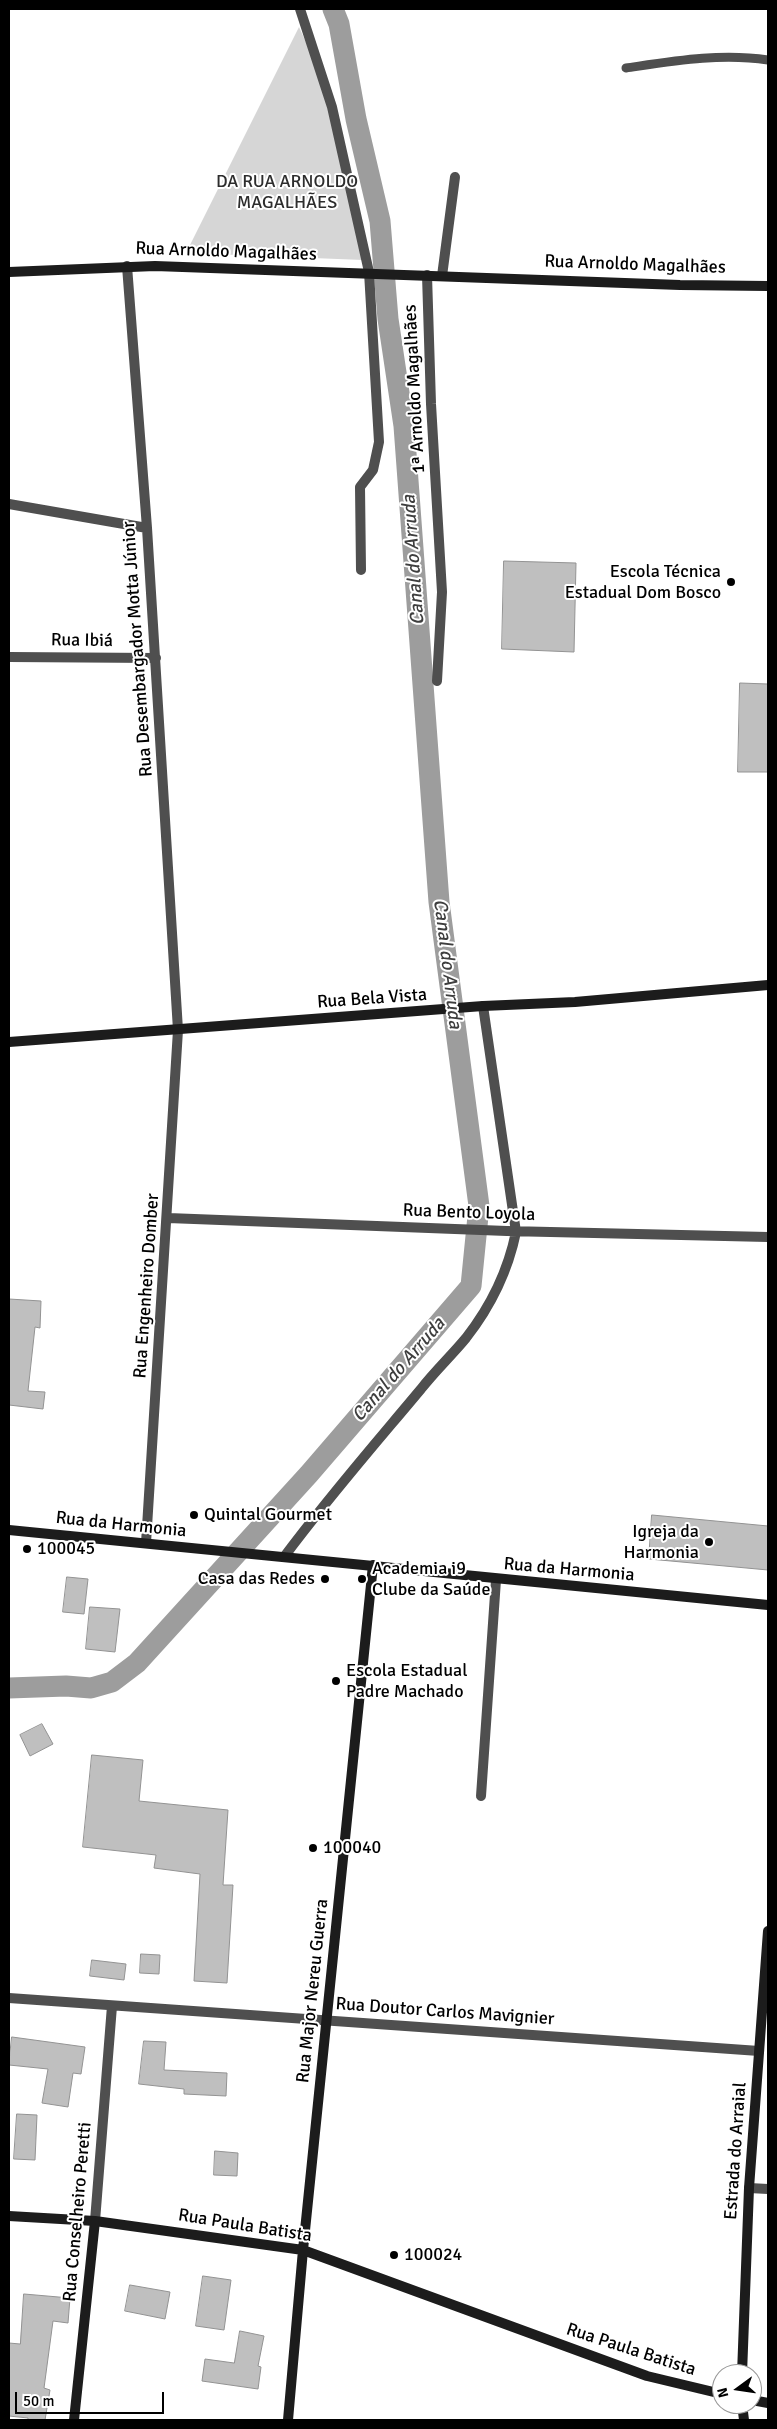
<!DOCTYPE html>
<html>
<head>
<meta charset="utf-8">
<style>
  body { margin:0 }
  #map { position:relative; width:777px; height:2429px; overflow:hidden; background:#fff; font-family:Signika,sans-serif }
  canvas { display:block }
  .frame { position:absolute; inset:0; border:10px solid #000; pointer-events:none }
  .north { position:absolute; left:712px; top:2364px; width:50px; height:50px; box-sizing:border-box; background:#fff; border:1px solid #999; border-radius:50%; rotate:256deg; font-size:14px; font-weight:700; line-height:20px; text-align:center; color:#000 }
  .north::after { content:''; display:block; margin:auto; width:18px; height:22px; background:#000; clip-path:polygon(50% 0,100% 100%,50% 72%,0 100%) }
  .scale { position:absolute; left:15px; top:2392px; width:149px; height:22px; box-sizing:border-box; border:2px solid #000; border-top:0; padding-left:6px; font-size:15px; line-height:18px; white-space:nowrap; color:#000; -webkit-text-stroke:4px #fff; paint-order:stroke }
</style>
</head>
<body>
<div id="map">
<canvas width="777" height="2429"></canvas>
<div class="frame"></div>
<div class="north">N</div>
<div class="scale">50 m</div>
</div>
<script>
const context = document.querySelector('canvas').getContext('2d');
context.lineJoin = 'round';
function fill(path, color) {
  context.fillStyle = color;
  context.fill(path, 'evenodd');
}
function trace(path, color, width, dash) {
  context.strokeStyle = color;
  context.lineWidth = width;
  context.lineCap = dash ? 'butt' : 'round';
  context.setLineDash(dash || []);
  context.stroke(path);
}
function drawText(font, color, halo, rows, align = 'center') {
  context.font = font + ' Signika,sans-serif';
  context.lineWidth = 4;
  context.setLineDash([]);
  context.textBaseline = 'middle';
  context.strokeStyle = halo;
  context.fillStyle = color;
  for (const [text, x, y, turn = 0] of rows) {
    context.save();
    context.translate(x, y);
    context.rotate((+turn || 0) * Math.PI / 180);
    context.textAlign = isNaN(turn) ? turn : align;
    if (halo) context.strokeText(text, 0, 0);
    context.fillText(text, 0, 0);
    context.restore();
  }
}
const green = new Path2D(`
  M 299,27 L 315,62 L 334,121 L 363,260 L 186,253 Z`);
const canal = new Path2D(`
  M 9,1688 L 66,1686 L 91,1688 L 112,1682 L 137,1663 L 309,1474 L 471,1286 L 479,1206 L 439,902 L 404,426 L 388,319 L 380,221 L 356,119 L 339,24 L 333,9`);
const building = new Path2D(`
  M 504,561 L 576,563 L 574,652 L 502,649 Z
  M 740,683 L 768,684 L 768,772 L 738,772 Z
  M 9,1299 L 41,1301 L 40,1328 L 35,1327 L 28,1391 L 45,1392 L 43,1409 L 9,1405 Z
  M 652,1515 L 768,1526 L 768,1570 L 649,1559 Z
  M 67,1577 L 88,1579 L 84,1614 L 63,1612 Z
  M 90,1607 L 120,1609 L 115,1652 L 86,1649 Z
  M 42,1724 L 53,1744 L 30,1756 L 20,1735 Z
  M 92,1755 L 143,1760 L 139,1801 L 228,1810 L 223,1885 L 233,1885 L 227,1983 L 194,1981 L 200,1874 L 154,1868 L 156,1855 L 83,1847 Z
  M 141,1954 L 160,1955 L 159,1974 L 140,1973 Z
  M 92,1960 L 126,1964 L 124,1980 L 90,1976 Z
  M 12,2037 L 85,2047 L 81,2074 L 73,2073 L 68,2107 L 42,2103 L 48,2069 L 9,2065 Z
  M 144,2041 L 166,2042 L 164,2070 L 227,2073 L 226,2096 L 184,2094 L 184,2089 L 139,2084 Z
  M 17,2114 L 37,2115 L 35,2160 L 14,2159 Z
  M 215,2151 L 238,2153 L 237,2176 L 214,2175 Z
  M 203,2276 L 231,2280 L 224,2330 L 196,2326 Z
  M 130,2285 L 170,2292 L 165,2319 L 125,2311 Z
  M 24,2294 L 70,2298 L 68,2323 L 53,2321 L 44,2388 L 50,2390 L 45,2420 L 28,2420 L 28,2418 L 9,2416 L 9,2343 L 20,2344 Z
  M 240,2331 L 264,2336 L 258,2366 L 261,2367 L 258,2389 L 202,2381 L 205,2359 L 234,2363 Z`);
const lane = new Path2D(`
  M 626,68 C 674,61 720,53 768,60`);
const street = new Path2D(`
  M 300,9 L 332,107 L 369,272 L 379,442 L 373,470 L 360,487 L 361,570
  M 127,266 L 147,528 L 178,1030 L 146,1543
  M 427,275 L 431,404 L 442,592 L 437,681
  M 442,276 L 455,177
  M 9,504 L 147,528
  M 9,657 L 156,658
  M 168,1218 L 507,1231 L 768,1237
  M 284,1557 C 327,1499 375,1444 421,1389 C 435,1371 452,1355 466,1338 C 491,1306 508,1271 516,1232 L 483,1006
  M 481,1796 L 496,1580
  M 9,1998 L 759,2051
  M 749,2188 L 768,2189
  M 95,2221 L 112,2006`);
const secondary = new Path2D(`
  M 9,272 L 155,266 L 680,285 L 768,286
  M 9,1042 L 483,1006 L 575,1002 L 768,985
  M 9,1530 L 768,1605
  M 9,2216 L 95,2221 L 303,2250 L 647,2376 L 722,2394
  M 742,2374 L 749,2188 L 768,1931
  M 752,2400 L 768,2403
  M 742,2404 L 744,2420
  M 74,2420 L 95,2221
  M 288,2420 L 303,2250 L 373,1565`);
const markers = [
  [731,582,5,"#000"],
  [194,1515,5,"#000"],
  [709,1542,5,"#000"],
  [27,1549,5,"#000"],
  [325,1579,5,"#000"],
  [362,1579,5,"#000"],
  [336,1681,5,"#000"],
  [313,1848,5,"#000"],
  [394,2255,5,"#000"]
];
const parkNames = [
  ["DA RUA ARNOLDO",287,182],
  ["MAGALHÃES",287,203]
];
const streetNames = [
  ["Rua Arnoldo Magalhães",226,252,2],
  ["Rua Arnoldo Magalhães",635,265,2],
  ["1ª Arnoldo Magalhães",415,389,-93],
  ["Rua Ibiá",82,641,1],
  ["Rua Desembargador Motta Júnior",138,649,-94],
  ["Rua Bela Vista",372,999,-4],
  ["Rua Bento Loyola",469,1213,2],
  ["Rua Engenheiro Domber",147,1286,-86],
  ["Rua da Harmonia",121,1525,6],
  ["Rua da Harmonia",569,1570,5],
  ["Rua Major Nereu Guerra",313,1991,-84],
  ["Rua Doutor Carlos Mavignier",445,2012,4],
  ["Estrada do Arraial",736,2151,-86],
  ["Rua Conselheiro Peretti",78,2212,-85],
  ["Rua Paula Batista",245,2226,9],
  ["Rua Paula Batista",631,2350,18]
];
const poiNames = [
  ["Escola Técnica",721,572,"right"],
  ["Estadual Dom Bosco",721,593,"right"],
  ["Quintal Gourmet",204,1515],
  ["Igreja da",699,1532,"right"],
  ["Harmonia",699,1553,"right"],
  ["100045",37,1549],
  ["Academia i9",372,1569],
  ["Clube da Saúde",372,1590],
  ["Casa das Redes",315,1579,"right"],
  ["Escola Estadual",346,1671],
  ["Padre Machado",346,1692],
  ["100040",323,1848],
  ["100024",404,2255]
];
const waterNames = [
  ["Canal do Arruda",414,560,-94],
  ["Canal do Arruda",447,964,83],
  ["Canal do Arruda",399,1370,-49]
];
fill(green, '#d6d6d6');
trace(canal, '#9d9d9d', 21);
fill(building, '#bfbfbf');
trace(building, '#939393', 1);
trace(lane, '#4f4f4f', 9);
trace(street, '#4f4f4f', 10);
trace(secondary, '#1c1c1c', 10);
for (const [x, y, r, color] of markers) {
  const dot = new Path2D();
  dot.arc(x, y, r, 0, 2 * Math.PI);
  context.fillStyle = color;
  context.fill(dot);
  trace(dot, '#fff', 2);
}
drawText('18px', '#2d2d2d', '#fff', parkNames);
drawText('18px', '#000', '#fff', streetNames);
drawText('18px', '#000', '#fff', poiNames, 'left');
drawText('italic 19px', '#3e3e3e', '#fff', waterNames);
</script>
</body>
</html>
